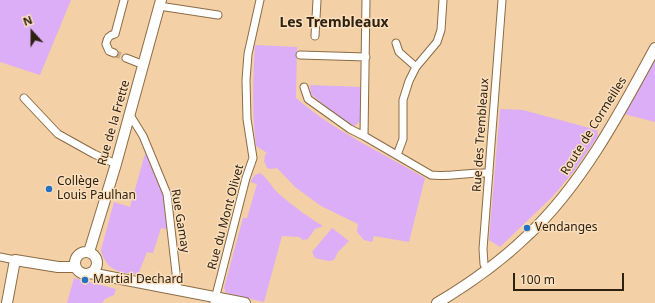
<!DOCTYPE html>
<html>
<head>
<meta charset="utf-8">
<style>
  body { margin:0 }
  #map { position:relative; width:655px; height:303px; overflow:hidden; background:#f3d0a6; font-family:"Noto Sans",sans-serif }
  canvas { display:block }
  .north { position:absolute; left:12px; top:12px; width:40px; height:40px; -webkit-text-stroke:3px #fbdfbd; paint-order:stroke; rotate:339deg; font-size:11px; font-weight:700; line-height:16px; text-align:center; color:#2d2110 }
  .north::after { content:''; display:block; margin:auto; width:14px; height:18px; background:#2d2110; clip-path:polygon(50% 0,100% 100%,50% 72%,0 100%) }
  .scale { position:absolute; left:513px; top:273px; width:111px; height:18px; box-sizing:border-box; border:2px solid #2d2110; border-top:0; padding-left:5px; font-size:12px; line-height:14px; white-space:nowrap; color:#2d2110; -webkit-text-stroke:3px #fbdfbd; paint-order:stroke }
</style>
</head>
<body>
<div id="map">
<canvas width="655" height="303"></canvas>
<div class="north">N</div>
<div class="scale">100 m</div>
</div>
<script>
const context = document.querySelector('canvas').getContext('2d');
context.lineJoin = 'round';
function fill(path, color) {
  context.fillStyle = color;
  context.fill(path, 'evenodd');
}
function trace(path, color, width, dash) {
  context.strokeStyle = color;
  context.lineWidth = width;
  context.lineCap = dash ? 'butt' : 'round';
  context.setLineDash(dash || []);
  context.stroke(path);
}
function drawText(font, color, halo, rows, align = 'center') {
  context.font = font + ' "Noto Sans",sans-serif';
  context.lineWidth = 3;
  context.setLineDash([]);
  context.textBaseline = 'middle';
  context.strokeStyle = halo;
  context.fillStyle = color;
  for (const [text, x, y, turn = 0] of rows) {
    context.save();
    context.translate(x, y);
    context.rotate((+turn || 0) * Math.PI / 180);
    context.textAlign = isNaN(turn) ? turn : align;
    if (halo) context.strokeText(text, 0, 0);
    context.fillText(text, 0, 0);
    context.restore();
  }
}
const green = new Path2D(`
  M 0,0 L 71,0 L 40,75 L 0,62 Z
  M 255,45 L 297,47 L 296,98 C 334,131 381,152 425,178 L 409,242 L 374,236 L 372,242 L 364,240 L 357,232 L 358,224 L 321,206 L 295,187 L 277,168 L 271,169 L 267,168 L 264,161 L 265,155 L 267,153 L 256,146 C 252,112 253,78 255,45 Z
  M 655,60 L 655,122 L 624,114 Z
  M 310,85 L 363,87 L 363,120 L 354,126 L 338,117 L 311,94 Z
  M 500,109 L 523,110 L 597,130 L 598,136 L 574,171 L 554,195 L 500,247 L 489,240 Z
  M 147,153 L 164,194 L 170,230 L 161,228 L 153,253 L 147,252 L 138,275 L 120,272 L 114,269 L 109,266 L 103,257 L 101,250 L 114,202 L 130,207 L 145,154 Z
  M 260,173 C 268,178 272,188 279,194 C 293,206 308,217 323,226 L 315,229 L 308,239 L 303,240 L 299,237 L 282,236 L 264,302 L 226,293 L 224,288 L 243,218 L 247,218 L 257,184 L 250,182 L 255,175 Z
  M 332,228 L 349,241 L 338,252 L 334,260 L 328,261 L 315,258 L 312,252 Z
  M 74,278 L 116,289 L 114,295 L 105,299 L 102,303 L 67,303 Z`);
const streetTunnel = new Path2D(`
  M 114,53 L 126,58`);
const street = new Path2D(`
  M 159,6 L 218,15
  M 315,36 L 317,0
  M 396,43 L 399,52 L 416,67
  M 114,53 L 109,51 L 106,44 C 107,38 109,35 115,34 L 124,0
  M 300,55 L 366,57
  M 126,58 L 144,65
  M 304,87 L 308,99 L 350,129 L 364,136 L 431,175 C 450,177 469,172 489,173
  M 24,98 L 58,134 L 94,154 L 116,164
  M 130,115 L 143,136 L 167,194 L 178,290
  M 364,136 L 366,0
  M 397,155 L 403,139 L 403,100 L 409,81 L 416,67 L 437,42 L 441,30 L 443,0
  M 0,257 L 15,260
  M 487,270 L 484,264 L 483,249 L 502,0
  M 214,303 L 246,178 L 253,158 L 247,119 L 246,80 L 248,54 L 260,0`);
const secondary = new Path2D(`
  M 89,252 L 116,164 L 161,0
  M75 263a11 11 0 1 1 22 0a11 11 0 1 1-22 0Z
  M 90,273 L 245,303
  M 7,303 L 15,260 L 58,267 L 75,267
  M 437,303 C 469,284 500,262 527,236 C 581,186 620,113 655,48`);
const markers = [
  [49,189,4,"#2373c2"],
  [527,228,4,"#2373c2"],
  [85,280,4,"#2373c2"]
];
const streetNames = [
  ["Rue de la Frette",114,123,-74],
  ["Route de Cormeilles",594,126,-58],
  ["Rue des Trembleaux",481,135,-86],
  ["Rue du Mont Olivet",226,217,-75],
  ["Rue Gamay",180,221,81]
];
const poiNames = [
  ["Collège",57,182],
  ["Louis Paulhan",57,196],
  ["Vendanges",535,228],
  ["Martial Dechard",93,280]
];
const quarterNames = [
  ["Les Trembleaux",334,23]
];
fill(green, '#dbaef7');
trace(streetTunnel, '#cbad88', 7, [7, 3.5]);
trace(street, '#8c6c45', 9);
trace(secondary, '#8c6c45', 12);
trace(street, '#fff', 7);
trace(secondary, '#fff', 10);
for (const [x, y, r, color] of markers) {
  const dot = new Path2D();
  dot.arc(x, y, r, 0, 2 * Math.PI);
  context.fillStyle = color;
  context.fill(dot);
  trace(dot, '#fbdfbd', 1.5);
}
drawText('12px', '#2d2110', '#fbdfbd', streetNames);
drawText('12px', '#2d2110', '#fbdfbd', poiNames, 'left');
drawText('bold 14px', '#2d2110', '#fbdfbd', quarterNames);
</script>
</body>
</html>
